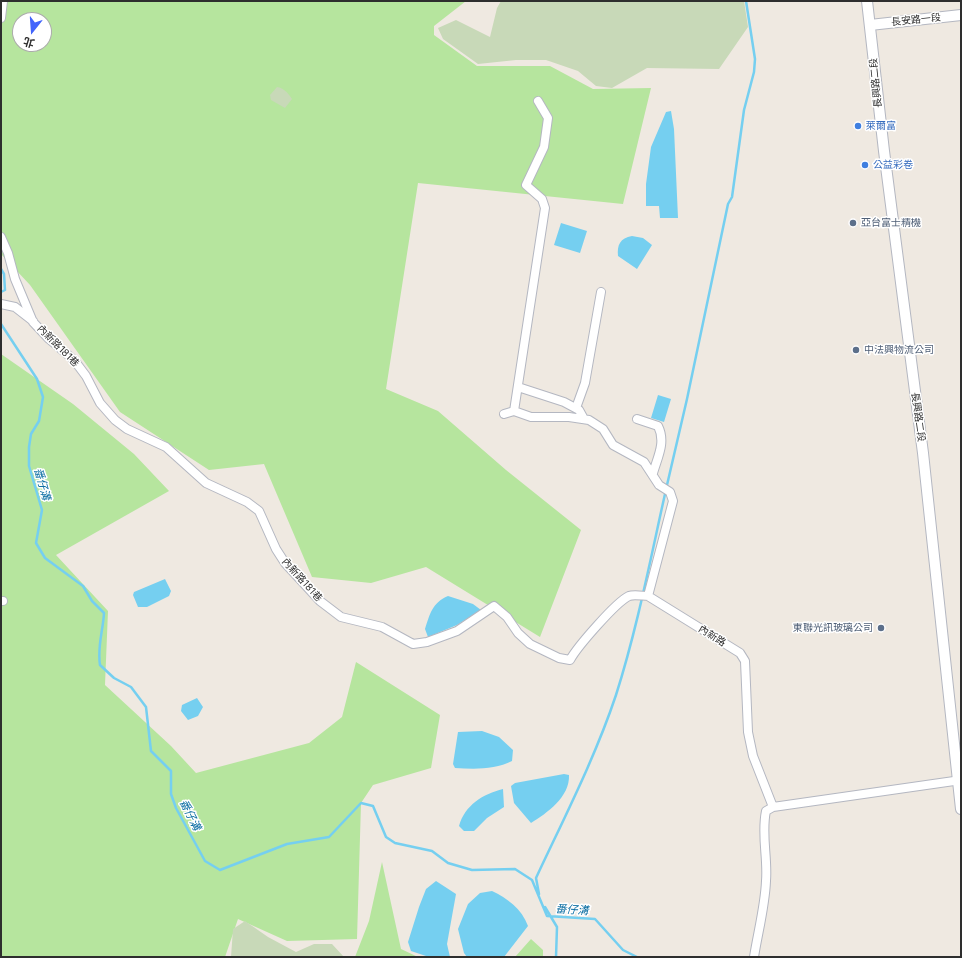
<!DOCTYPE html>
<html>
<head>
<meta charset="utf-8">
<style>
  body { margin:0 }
  #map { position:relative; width:962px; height:958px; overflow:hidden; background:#efe9e1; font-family:Inter,"Noto Sans TC",sans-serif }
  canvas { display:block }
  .frame { position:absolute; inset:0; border:2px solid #2e2e2e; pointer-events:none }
  .north { position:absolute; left:12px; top:12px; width:40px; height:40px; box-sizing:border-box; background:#fff; border:1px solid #ababab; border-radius:50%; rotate:197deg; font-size:11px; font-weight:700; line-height:16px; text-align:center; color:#2e2e2e }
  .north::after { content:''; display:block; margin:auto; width:14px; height:18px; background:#4264fb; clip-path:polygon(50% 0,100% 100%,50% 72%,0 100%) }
</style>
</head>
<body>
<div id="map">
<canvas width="962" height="958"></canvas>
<div class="frame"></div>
<div class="north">北</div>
</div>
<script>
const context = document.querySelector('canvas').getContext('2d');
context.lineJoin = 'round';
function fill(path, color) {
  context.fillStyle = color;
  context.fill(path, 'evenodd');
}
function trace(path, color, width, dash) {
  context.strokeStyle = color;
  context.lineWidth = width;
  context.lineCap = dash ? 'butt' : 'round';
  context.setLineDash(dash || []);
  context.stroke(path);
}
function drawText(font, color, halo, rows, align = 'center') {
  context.font = font + ' Inter,"Noto Sans TC",sans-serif';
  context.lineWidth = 3;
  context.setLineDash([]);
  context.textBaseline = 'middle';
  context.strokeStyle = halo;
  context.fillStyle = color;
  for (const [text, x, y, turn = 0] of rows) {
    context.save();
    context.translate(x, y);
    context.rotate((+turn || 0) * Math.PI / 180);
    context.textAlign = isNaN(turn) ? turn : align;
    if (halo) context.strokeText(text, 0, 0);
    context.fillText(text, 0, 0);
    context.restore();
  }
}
const green = new Path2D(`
  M 1,1 L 466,1 L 434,26 L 434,35 L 477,66 L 550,66 L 593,89 L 651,88 L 623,204 L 418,183 L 386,389 L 438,411 L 506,470 L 581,530 L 540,637 L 426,567 L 371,583 L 312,577 L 264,464 L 209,470 L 120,412 L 30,285 L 1,254 ZM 20,20 L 44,20 L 44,44 L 20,44 Z
  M 1,354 L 73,404 L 134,454 L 169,491 L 56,555 L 108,611 L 105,685 L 171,746 L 196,773 L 309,743 L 342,717 L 356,662 L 440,715 L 431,768 L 373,785 L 361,803 L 357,939 L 287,941 L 238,919 L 225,957 L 1,957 Z
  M 382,862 L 401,949 L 418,957 L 355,957 L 369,921 Z
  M 531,939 L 543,950 L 543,957 L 515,957 Z`);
const cemetery = new Path2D(`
  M 501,1 L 744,1 L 748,27 L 719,69 L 647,68 L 612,88 L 596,86 L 578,71 L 546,60 L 516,60 L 478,64 L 443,39 L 438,28 L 456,20 L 490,37 L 497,8 Z
  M 277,87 C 284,88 288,93 292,99 L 285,108 L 271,100 L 270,95 Z
  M 245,921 L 268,937 L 296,952 L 314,944 L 332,944 L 344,957 L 231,957 L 233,929 Z`);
const water = new Path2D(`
  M 671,111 L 674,129 L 678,218 L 660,218 L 659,206 L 646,206 L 646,184 L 651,147 L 666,112 Z
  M 561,223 L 587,231 L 580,253 L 554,245 Z
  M 632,236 L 643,238 L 652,245 L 637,269 L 618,256 C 617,245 620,238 632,236 Z
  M 658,395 L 671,399 L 664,422 L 651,418 Z
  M 165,579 L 171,591 L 169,596 L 147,607 L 138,607 L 133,595 L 134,592 Z
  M 448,596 L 473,604 L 481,610 L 457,625 L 428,637 L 425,629 C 430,614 432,603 448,596 Z
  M 197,698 L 203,707 L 198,716 L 188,720 L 181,711 L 182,705 Z
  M 482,731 L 499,737 L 513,750 L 512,761 C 495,770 474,769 455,768 L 453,764 L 458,732 Z
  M 564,774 L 569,775 C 570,797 547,813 531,823 L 514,803 L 511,786 L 515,783 Z
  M 503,789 L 504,807 L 487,818 L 474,831 L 464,831 L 459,826 C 465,805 483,794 503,789 Z
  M 436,881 L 456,894 L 447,944 L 450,957 L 429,957 L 411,951 L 408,942 L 419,907 L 426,889 Z
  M 492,891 C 507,898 522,909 528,926 L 504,957 L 467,957 L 464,953 L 458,929 L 468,904 L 480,893 Z`);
const stream = new Path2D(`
  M 1,269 L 4,274 L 5,290 L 1,292
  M 1,324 L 37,379 L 43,397 L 39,421 L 31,434 L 29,447 L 29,466 L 42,510 L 36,543 L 45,558 L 83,586 L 92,601 L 104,613 C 103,631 97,647 100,665 L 114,678 L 131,687 L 146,707 L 151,751 L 171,771 L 171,794 L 176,808 L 205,861 L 220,870 L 287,844 L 329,837 L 361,803 L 373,806 L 386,837 L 395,843 L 432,851 L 448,863 L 472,870 L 515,869 L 532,880 L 547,916 L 595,919 L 623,950 L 637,957
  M 667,485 L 687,399 L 728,204 L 732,197 L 744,110 L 754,72 L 755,59 L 746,1
  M 539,894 L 536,878 C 564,818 595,758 616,695 C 637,629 650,561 665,494
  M 545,907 L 557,927 L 556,957`);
const minor = new Path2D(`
  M 1,18 L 3,1
  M 1,237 L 8,253 L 15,279 L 33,322 L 49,339 L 74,360 L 86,376 L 100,403 L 115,420 L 127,429 L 166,447 L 206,483 L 247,502 L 259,511 L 276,549 L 285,563 L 320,601 L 341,617 L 382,627 L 413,644 L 427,642 L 457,631 L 494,606 L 507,617 L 518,633 L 530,644 L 559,658 L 570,660 C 577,647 616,602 629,596 C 634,594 643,596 648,596
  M 1,304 L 15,307 L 33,321
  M 518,387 L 564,402 L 579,410 L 584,419
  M 576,408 L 585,383 L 601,292
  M 514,411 L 545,208 L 542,199 L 526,185 L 544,147 L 548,118 L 538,101
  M 504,414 L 514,411 L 531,417 L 569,417 L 589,420 L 603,429 L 613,445 L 644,462 L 659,485 L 670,492 L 673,501 L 648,596 L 740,653 L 745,661 L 748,732 L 753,756 L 773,807 L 961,780
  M 637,419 L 658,426 C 666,442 658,456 653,473
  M 1,601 L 3,601
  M 754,957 C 758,932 765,906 766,881 C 768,858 761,834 766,811 L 773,807`);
const tertiary = new Path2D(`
  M 867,1 L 884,151 L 923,453 L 961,809
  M 870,25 L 961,15`);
const markers = [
  [858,126,4,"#3f7fe0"],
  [865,165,4,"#3f7fe0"],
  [853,223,4,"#5c6f8a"],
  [856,350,4,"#5c6f8a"],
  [881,628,4,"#5c6f8a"]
];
const streetNames = [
  ["長安路一段",916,20,-6],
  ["長興路二段",876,83,-96],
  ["內新路181巷",58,346,45],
  ["長興路二段",918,417,82],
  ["內新路181巷",302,580,48],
  ["內新路",712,636,32]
];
const shopNames = [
  ["萊爾富",866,126],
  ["公益彩卷",873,165]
];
const serviceNames = [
  ["亞台富士精機",861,223],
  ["中法興物流公司",864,350],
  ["東聯光訊玻璃公司",873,628,"right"]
];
const waterNames = [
  ["番仔溝",42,484,74],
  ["番仔溝",190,815,63],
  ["番仔溝",572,910,4]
];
fill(green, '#b6e59e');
fill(cemetery, '#c8d9b8');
fill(water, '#75cff0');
trace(stream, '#75cff0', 2.5);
trace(minor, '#b4b7c1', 10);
trace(tertiary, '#b4b7c1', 12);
trace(minor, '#fff', 8);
trace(tertiary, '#fff', 10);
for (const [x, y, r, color] of markers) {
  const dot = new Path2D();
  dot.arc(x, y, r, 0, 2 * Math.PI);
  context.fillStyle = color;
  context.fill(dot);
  trace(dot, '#fff', 1.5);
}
drawText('10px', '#2e2e2e', '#fff', streetNames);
drawText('10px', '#366cbe', '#fff', shopNames, 'left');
drawText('10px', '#4e5e75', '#fff', serviceNames, 'left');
drawText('italic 11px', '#0d6fa3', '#fff', waterNames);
</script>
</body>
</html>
